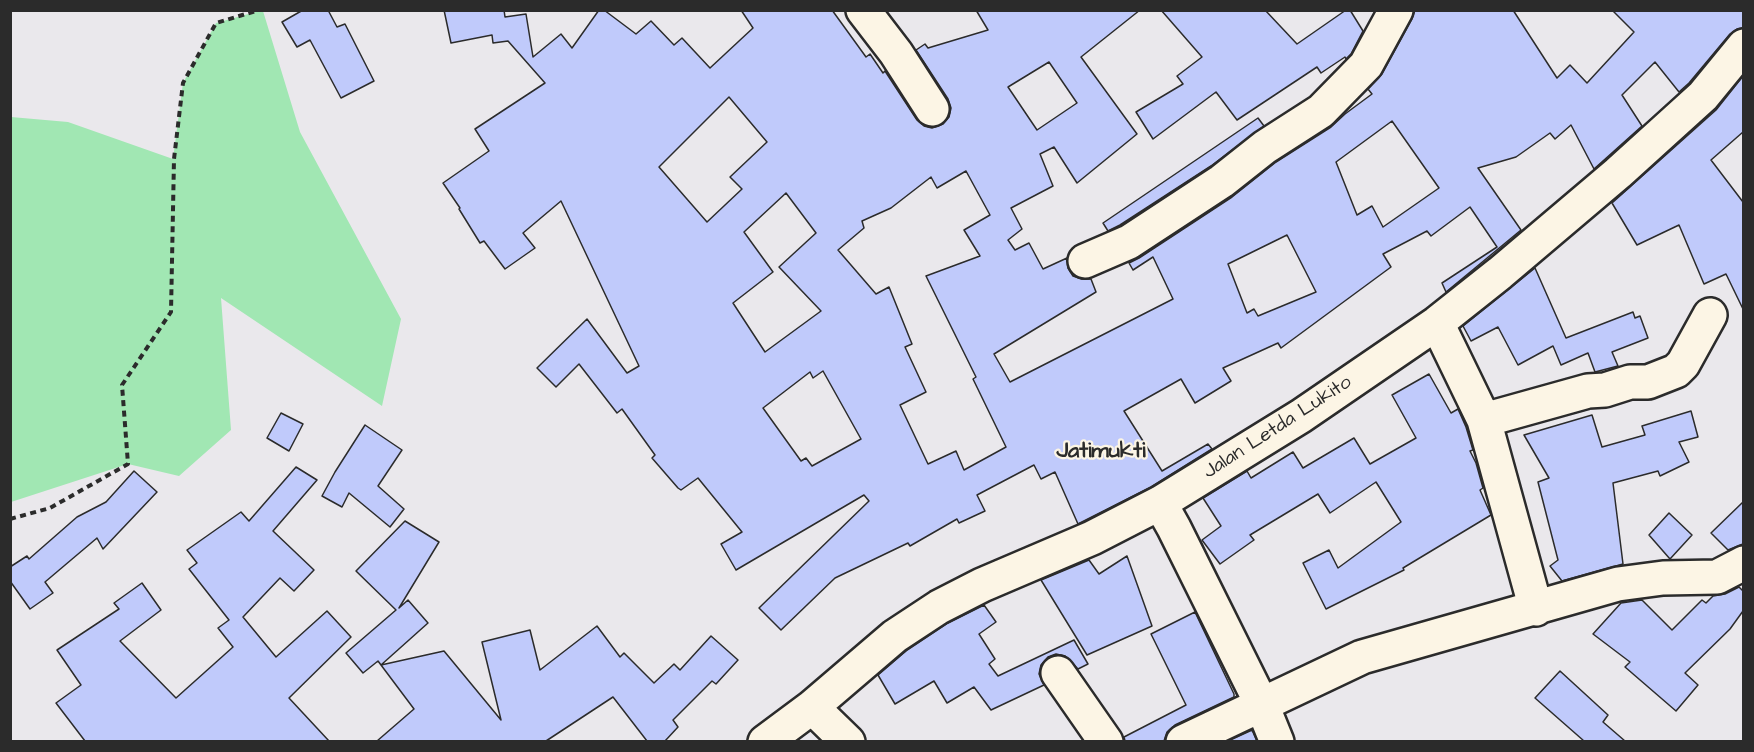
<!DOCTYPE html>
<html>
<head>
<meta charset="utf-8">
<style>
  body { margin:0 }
  #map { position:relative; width:1754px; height:752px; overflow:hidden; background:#eae8ec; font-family:"Architects Daughter",sans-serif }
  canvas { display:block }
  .frame { position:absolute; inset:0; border:12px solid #2b2b2b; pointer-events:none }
</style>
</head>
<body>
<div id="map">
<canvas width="1754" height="752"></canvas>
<div class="frame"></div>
</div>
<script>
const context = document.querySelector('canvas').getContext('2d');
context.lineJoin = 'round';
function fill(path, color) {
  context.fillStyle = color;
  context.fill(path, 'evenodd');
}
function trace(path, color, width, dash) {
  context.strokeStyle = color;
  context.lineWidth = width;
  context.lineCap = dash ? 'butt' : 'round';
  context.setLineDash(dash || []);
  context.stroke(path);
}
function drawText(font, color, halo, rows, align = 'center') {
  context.font = font + ' "Architects Daughter",sans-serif';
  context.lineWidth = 4.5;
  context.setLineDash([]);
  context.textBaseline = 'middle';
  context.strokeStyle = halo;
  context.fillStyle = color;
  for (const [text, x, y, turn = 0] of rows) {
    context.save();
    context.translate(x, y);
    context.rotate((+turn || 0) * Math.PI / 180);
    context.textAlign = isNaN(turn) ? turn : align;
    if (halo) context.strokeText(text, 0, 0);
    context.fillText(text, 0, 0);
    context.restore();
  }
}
const green = new Path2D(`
  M 259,11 L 263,11 L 300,132 L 401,319 L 382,406 L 221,298 L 231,430 L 179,476 L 128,464 L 11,502 L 11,117 L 68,122 L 173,159 L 183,83 L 216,23 Z`);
const building = new Path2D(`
  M 303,10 L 328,10 L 337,27 L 345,24 L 374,81 L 341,98 L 310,40 L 297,47 L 282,22 Z
  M 444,10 L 504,10 L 505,17 L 526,14 L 533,57 L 561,34 L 572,48 L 599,10 L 604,10 L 636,34 L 651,21 L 674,45 L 682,38 L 710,68 L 753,28 L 741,10 L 832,10 L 866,57 L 870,54 L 883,73 L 885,71 L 917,120 L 924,126 L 932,128 L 943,124 L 949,117 L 951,108 L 948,99 L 916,50 L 925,44 L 928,48 L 988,30 L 976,10 L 1140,10 L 1081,57 L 1137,134 L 1077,183 L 1054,147 L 1040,154 L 1053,186 L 1011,208 L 1022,229 L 1008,240 L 1015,250 L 1029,243 L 1043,269 L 1067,258 L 1068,268 L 1073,276 L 1082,279 L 1091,279 L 1096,292 L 994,354 L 1010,382 L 1173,299 L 1153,257 L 1133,270 L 1129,263 L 1139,258 L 1232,197 L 1276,162 L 1331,127 L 1345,114 L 1372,94 L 1368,89 L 1382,74 L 1412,19 L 1415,10 L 1513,10 L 1557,78 L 1570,65 L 1587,83 L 1634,32 L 1612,10 L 1743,10 L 1743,28 L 1737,29 L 1730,34 L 1689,83 L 1679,92 L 1655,62 L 1622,95 L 1642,126 L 1594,169 L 1571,125 L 1555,139 L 1550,133 L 1516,157 L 1478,168 L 1521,230 L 1446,292 L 1442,283 L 1497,247 L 1470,207 L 1431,236 L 1427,231 L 1383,254 L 1391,267 L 1281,348 L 1278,343 L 1223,368 L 1231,381 L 1195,403 L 1181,379 L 1124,411 L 1162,471 L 1208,444 L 1212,449 L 1151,487 L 1078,524 L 1055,472 L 1041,479 L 1034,465 L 977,495 L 985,511 L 959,523 L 957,519 L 910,546 L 908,543 L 835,578 L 781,630 L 759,608 L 869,501 L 864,495 L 736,570 L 721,544 L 742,532 L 698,478 L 681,490 L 678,488 L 652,458 L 655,455 L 622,409 L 617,413 L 579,364 L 556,387 L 537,368 L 587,319 L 627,373 L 639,366 L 561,201 L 523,233 L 535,248 L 505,269 L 484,241 L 480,243 L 459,209 L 460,208 L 443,183 L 489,151 L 475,129 L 545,83 L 508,41 L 493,43 L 492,35 L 451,43 ZM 1049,62 L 1077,103 L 1037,130 L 1008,87 ZM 729,97 L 767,142 L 730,177 L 742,189 L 707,222 L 659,167 ZM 1392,121 L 1439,188 L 1383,227 L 1372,206 L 1357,215 L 1336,162 ZM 966,171 L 990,215 L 964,230 L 980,256 L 926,276 L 976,377 L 973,379 L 1006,447 L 964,470 L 956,451 L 928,464 L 900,405 L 926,392 L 905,347 L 912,344 L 889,287 L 876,294 L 838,250 L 864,228 L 862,221 L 891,208 L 931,177 L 937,188 ZM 786,193 L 816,233 L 779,267 L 821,311 L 765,352 L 733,303 L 773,272 L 744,232 ZM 1287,235 L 1316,292 L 1258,316 L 1254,309 L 1247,313 L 1228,264 ZM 823,371 L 861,439 L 812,466 L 806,458 L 801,461 L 763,408 L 810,372 L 813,378 Z
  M 1161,10 L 1265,10 L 1297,44 L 1346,10 L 1350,10 L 1363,31 L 1351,54 L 1346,59 L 1345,57 L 1321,73 L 1317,67 L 1237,120 L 1216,92 L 1153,139 L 1136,112 L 1183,84 L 1177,76 L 1202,57 Z
  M 1743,76 L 1743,132 L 1711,160 L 1743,202 L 1743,309 L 1726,274 L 1704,284 L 1679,225 L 1637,245 L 1612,203 L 1716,110 Z
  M 1258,118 L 1264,126 L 1211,166 L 1120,225 L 1108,231 L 1103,223 Z
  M 1535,268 L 1566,338 L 1633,312 L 1635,318 L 1640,316 L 1648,338 L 1612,352 L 1618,366 L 1595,372 L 1588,353 L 1561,365 L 1553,346 L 1518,365 L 1498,327 L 1471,341 L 1463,326 Z
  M 1429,374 L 1451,413 L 1458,409 L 1466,427 L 1473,450 L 1470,451 L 1476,463 L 1483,488 L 1480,490 L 1491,515 L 1403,568 L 1404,570 L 1326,609 L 1303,563 L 1329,550 L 1338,568 L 1401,522 L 1376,482 L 1330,513 L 1318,494 L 1250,535 L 1254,540 L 1220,564 L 1202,540 L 1221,526 L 1203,498 L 1247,471 L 1251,478 L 1293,452 L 1303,468 L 1354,438 L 1370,464 L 1416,438 L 1392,395 Z
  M 1691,411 L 1698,437 L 1679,442 L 1689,462 L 1660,476 L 1658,471 L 1613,483 L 1623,564 L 1562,581 L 1550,566 L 1558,560 L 1538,482 L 1549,478 L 1524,435 L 1592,415 L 1602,447 L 1645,435 L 1642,426 Z
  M 281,413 L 303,424 L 289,451 L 267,438 Z
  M 365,425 L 402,450 L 378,486 L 404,509 L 390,527 L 349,493 L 342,507 L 322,496 L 335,472 Z
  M 296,467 L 317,480 L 273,531 L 314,570 L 294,591 L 280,578 L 243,617 L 276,657 L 327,611 L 351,637 L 289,698 L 329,741 L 85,741 L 56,703 L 81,685 L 57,650 L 119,609 L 114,603 L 142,583 L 161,610 L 120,641 L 176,698 L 233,647 L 218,628 L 229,620 L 189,569 L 197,563 L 187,550 L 241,512 L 249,521 Z
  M 134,471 L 157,492 L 103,549 L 97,538 L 45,582 L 53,593 L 30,609 L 10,581 L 10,567 L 27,556 L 29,559 L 77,517 L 106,502 Z
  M 1743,502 L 1743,544 L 1728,550 L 1711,533 Z
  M 1669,513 L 1692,535 L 1670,559 L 1649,535 Z
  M 405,521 L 439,542 L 399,608 L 408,600 L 428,623 L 381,665 L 378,661 L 363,673 L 346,653 L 396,610 L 356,571 Z
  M 1127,556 L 1152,626 L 1087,655 L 1041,580 L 1089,560 L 1099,574 Z
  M 1739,587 L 1743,591 L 1743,611 L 1730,629 L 1685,673 L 1698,685 L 1676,711 L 1625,667 L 1630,662 L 1593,634 L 1621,603 L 1642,600 L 1672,630 L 1702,600 L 1706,603 L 1713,596 L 1725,594 Z
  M 984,605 L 996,622 L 979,634 L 995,659 L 989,664 L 998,676 L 1074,640 L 1088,664 L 1078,669 L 1065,656 L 1056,654 L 1048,657 L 1041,665 L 1039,674 L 1044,685 L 991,710 L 974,687 L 947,703 L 934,681 L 895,704 L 878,675 L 906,651 L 948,623 Z
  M 1195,612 L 1234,694 L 1234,697 L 1175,725 L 1167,732 L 1164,741 L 1125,741 L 1124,737 L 1186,705 L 1151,634 Z
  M 597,626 L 620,657 L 624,653 L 654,683 L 674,664 L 680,670 L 711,636 L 738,660 L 716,684 L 712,681 L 673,720 L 678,727 L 665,741 L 647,741 L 613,697 L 546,741 L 377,741 L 414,709 L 381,665 L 444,651 L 501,720 L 482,642 L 530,630 L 540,670 Z
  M 1560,671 L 1608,715 L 1603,722 L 1625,741 L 1584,741 L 1535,698 Z
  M 1252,730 L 1257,741 L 1228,741 Z`);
const path = new Path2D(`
  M 10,519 L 50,508 L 128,464 L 122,385 L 171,312 L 174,159 L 183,83 L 216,23 L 259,10`);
const minor = new Path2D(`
  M 863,10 L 896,53 L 932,109
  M 1085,261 L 1129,242 L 1222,181 L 1265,147 L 1321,111 L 1366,65 L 1396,10
  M 1437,323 L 1484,420 L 1536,609
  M 1484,420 L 1588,391 L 1605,390 L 1630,382 L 1648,382 L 1676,371 L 1683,364 L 1710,315
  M 1160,503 L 1174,528 L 1262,705 L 1277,742
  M 1058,673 L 1106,742
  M 812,707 L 848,742
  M 765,742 L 812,707 L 895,636 L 939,607 L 982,585 L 1092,538 L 1160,503 L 1301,416 L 1437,323 L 1500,273 L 1618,173 L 1703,96 L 1744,46
  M 1183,742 L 1362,657 L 1618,584 L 1663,578 L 1717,577 L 1744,563`);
const streetNames = [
  ["Jalan Letda Lukito",1278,428,-33]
];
const quarterNames = [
  ["Jatimukti",1101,452]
];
fill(green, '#a1e7b3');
fill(building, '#c0cafb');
trace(building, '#2b2b2b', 1.5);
trace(minor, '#2b2b2b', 38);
trace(path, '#2b2b2b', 4, [6, 4.5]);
trace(minor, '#fcf5e5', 33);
drawText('20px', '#2b2b2b', '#fcf5e5', streetNames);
drawText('bold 22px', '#2b2b2b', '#fcf5e5', quarterNames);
</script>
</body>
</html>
